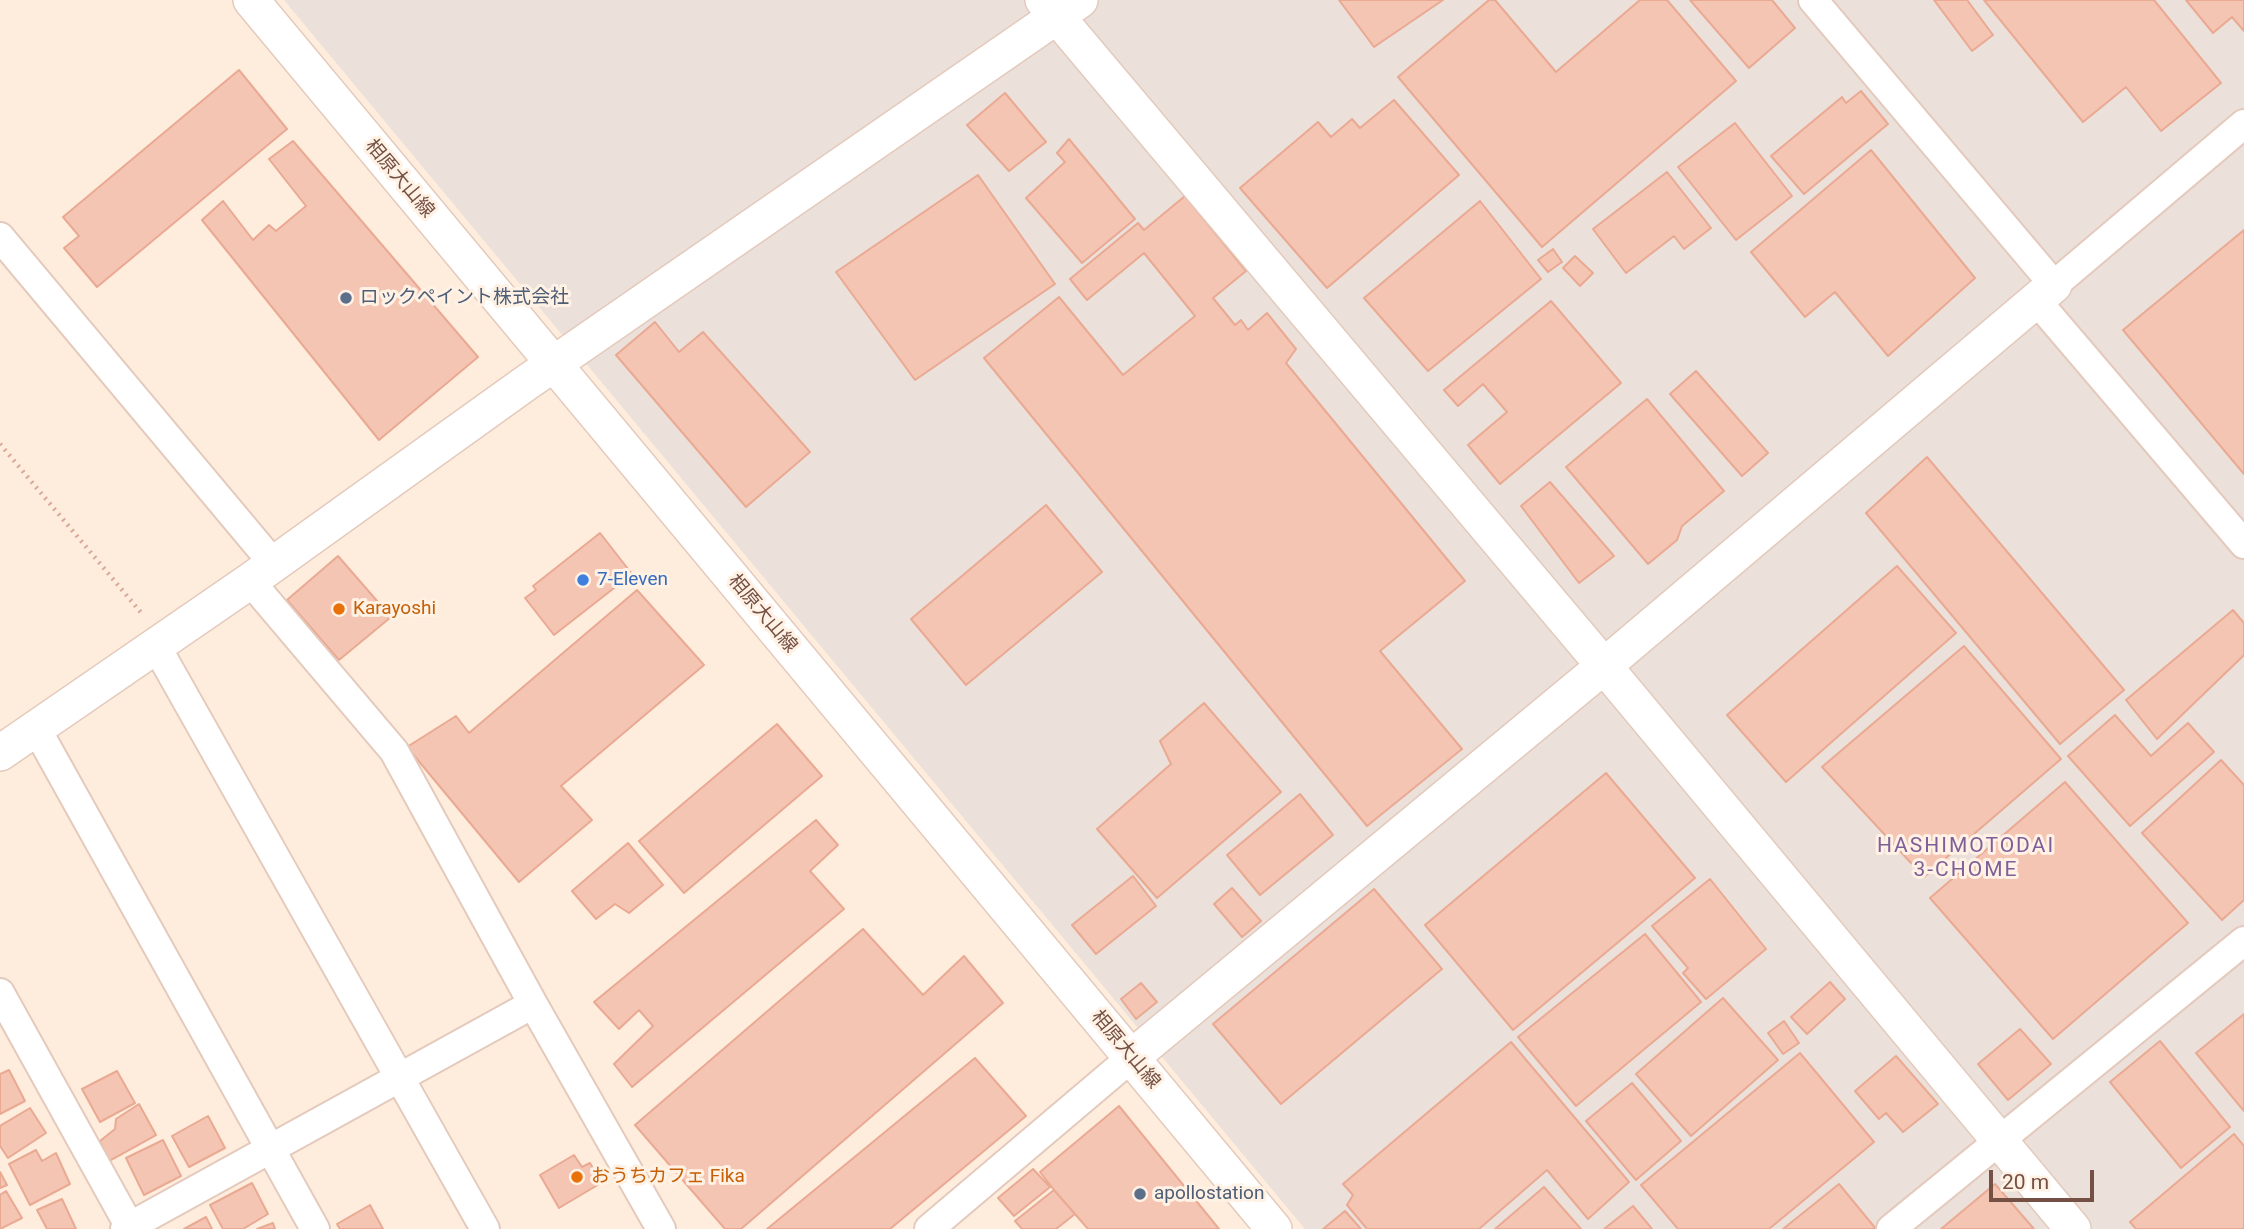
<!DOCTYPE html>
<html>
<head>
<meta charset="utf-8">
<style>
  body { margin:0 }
  #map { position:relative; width:2244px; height:1229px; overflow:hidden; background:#feeddd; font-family:Roboto,sans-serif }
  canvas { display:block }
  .scale { position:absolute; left:1989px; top:1170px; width:105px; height:32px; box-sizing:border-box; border:4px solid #755044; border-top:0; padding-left:9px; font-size:21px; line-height:24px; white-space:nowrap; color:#755044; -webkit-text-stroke:5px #fff2e5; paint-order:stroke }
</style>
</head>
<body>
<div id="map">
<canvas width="2244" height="1229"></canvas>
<div class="scale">20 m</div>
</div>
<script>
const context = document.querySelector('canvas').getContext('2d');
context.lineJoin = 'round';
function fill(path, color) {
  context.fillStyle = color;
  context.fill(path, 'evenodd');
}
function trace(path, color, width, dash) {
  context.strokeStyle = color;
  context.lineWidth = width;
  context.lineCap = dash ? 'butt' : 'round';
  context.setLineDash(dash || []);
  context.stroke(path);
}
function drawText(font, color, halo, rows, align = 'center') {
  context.font = font + ' Roboto,"Noto Sans JP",sans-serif';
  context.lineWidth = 6;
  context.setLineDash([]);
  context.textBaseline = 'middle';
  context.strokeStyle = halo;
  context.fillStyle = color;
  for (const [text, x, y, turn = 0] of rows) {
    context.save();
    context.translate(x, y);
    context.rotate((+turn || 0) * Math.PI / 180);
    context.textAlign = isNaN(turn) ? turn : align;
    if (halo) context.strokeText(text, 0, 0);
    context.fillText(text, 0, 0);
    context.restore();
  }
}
const industrial = new Path2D(`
  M 284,0 L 2244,0 L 2244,1229 L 1305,1229 Z`);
const building = new Path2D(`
  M 1339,0 L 1443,0 L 1374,47 Z
  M 1489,0 L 1495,0 L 1556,72 L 1640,0 L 1667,0 L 1736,81 L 1542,247 L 1398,77 Z
  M 1690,0 L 1772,0 L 1795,28 L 1749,68 Z
  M 1934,0 L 1967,0 L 1993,35 L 1972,51 Z
  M 1984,0 L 2154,0 L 2221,83 L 2161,131 L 2126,87 L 2083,122 Z
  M 2186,0 L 2244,0 L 2244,31 L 2232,17 L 2213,33 Z
  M 239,70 L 287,129 L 97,287 L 64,248 L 79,236 L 63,217 Z
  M 1861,91 L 1888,124 L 1804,194 L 1771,156 L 1842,97 L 1846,103 Z
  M 1005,93 L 1046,142 L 1009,171 L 967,125 Z
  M 1394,100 L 1459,175 L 1327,288 L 1240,188 L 1318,122 L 1331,137 L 1352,119 L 1360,128 Z
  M 1735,123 L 1792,196 L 1736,240 L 1678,167 Z
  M 1069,139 L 1135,219 L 1082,263 L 1026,198 L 1065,162 L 1057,153 Z
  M 293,141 L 478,357 L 379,440 L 202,220 L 223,201 L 253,240 L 269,225 L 276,231 L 306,206 L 269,159 Z
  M 1871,150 L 1975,278 L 1888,356 L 1835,292 L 1805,317 L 1751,252 Z
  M 1667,172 L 1711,228 L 1684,249 L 1674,236 L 1626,273 L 1593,229 Z
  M 978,175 L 1055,284 L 915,380 L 836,272 Z
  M 1185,196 L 1246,271 L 1213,298 L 1235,325 L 1241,320 L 1248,330 L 1267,313 L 1296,349 L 1286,363 L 1465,581 L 1380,651 L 1462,749 L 1367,826 L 984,358 L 1059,297 L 1123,375 L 1195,316 L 1144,253 L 1087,300 L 1070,279 L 1138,223 L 1144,230 Z
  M 1480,201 L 1541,279 L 1428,371 L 1364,298 Z
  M 2244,230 L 2244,474 L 2123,330 Z
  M 1553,249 L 1562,262 L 1548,272 L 1538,260 Z
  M 1575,256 L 1593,273 L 1580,286 L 1563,268 Z
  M 1551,301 L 1621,383 L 1500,484 L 1468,445 L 1507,412 L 1483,384 L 1458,406 L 1444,390 Z
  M 655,322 L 679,352 L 703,332 L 810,452 L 746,507 L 616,355 Z
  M 1696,371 L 1768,453 L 1742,476 L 1670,394 Z
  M 1647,399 L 1724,491 L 1682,526 L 1677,540 L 1648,564 L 1566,467 Z
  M 1927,457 L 2124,690 L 2060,744 L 1866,513 Z
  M 1550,482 L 1614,556 L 1579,583 L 1521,506 Z
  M 1046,505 L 1102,572 L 966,685 L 911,619 Z
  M 600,533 L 632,574 L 554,635 L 525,598 L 536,590 L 533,586 Z
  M 338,556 L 391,617 L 339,660 L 287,600 Z
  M 1897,566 L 1956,633 L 1786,782 L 1727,715 Z
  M 637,590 L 704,665 L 561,786 L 592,820 L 519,882 L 407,747 L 456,716 L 469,733 Z
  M 2233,610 L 2244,623 L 2244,655 L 2157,739 L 2126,700 Z
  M 1964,646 L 2061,759 L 1924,877 L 1822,767 Z
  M 1204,703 L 1281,792 L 1157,898 L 1097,829 L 1171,764 L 1160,741 Z
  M 2115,715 L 2151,756 L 2188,723 L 2214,752 L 2130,826 L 2068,756 Z
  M 777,724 L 822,776 L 684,893 L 639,841 Z
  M 2221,760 L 2244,785 L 2244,900 L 2222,920 L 2142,833 Z
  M 1606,773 L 1695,878 L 1513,1030 L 1425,925 Z
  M 2065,782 L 2188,923 L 2053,1039 L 1930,898 Z
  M 1300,794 L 1333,835 L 1260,895 L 1227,855 Z
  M 816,820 L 838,845 L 810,871 L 844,909 L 632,1087 L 614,1064 L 653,1026 L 639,1010 L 619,1029 L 594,1002 Z
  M 628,843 L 663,885 L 629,913 L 615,904 L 596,919 L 572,891 Z
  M 1133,876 L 1156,906 L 1096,954 L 1072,925 Z
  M 1710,879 L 1766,949 L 1706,999 L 1683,973 L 1688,968 L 1652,926 Z
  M 1232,888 L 1261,921 L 1242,937 L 1214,904 Z
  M 1374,889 L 1442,969 L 1281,1104 L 1213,1024 Z
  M 863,929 L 923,995 L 964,956 L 1003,1003 L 741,1229 L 725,1229 L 635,1125 Z
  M 1645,934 L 1701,1002 L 1576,1106 L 1518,1037 Z
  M 1830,982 L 1845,999 L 1807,1034 L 1791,1017 Z
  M 1141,983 L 1157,1002 L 1136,1019 L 1121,999 Z
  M 1723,998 L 1778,1060 L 1691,1136 L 1636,1074 Z
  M 2244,1014 L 2244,1111 L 2196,1053 Z
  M 1784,1021 L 1799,1043 L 1783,1054 L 1768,1033 Z
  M 2020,1029 L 2051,1064 L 2008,1100 L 1978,1064 Z
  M 2160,1041 L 2230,1127 L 2181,1168 L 2110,1082 Z
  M 1511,1042 L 1629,1182 L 1588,1219 L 1547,1170 L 1479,1229 L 1367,1229 L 1347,1205 L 1353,1195 L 1343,1184 Z
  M 1800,1053 L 1874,1142 L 1769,1229 L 1678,1229 L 1641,1185 Z
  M 1896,1056 L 1938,1104 L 1903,1132 L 1886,1113 L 1879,1119 L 1855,1091 Z
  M 975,1058 L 1026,1116 L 890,1229 L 767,1229 Z
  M 9,1070 L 25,1101 L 0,1114 L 0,1074 Z
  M 117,1071 L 135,1103 L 100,1122 L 82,1089 Z
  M 1632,1083 L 1681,1141 L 1636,1180 L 1586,1121 Z
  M 139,1104 L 156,1135 L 109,1161 L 100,1141 L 115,1129 L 116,1119 Z
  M 1119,1106 L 1219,1229 L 1088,1229 L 1054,1190 L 1040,1172 Z
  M 30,1108 L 46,1133 L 8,1158 L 0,1146 L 0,1126 Z
  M 208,1116 L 225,1148 L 189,1167 L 172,1136 Z
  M 2234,1134 L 2244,1146 L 2244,1229 L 2136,1229 L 2130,1222 Z
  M 163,1140 L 181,1176 L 144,1195 L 126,1158 Z
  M 36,1150 L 42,1161 L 56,1153 L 70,1184 L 30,1205 L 9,1164 Z
  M 574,1155 L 582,1167 L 590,1163 L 601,1183 L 559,1208 L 540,1175 Z
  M 1033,1169 L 1050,1187 L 1014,1216 L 998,1198 Z
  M 0,1172 L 7,1185 L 0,1188 Z
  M 252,1183 L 268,1214 L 243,1229 L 223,1229 L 210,1205 Z
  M 1839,1184 L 1876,1229 L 1783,1229 Z
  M 1995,1184 L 2034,1229 L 1941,1229 Z
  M 1544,1187 L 1581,1229 L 1495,1229 Z
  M 1054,1190 L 1075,1214 L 1056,1229 L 1022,1229 L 1015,1221 Z
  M 6,1191 L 22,1218 L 0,1229 L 0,1195 Z
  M 62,1199 L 76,1229 L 47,1229 L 37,1210 Z
  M 370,1205 L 383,1229 L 340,1229 L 337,1224 Z
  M 1633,1206 L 1652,1229 L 1604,1229 Z
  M 1345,1211 L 1361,1229 L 1323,1229 Z
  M 206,1217 L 212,1229 L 184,1229 Z
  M 273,1223 L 275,1229 L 257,1229 Z`);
const path = new Path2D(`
  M 0,444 L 143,615`);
const minor = new Path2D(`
  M 1813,0 L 2054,285 L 2244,124
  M 0,237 L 273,563
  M 2036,300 L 2244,544
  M 250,581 L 394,751 L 533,1004 L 661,1229
  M 156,646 L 485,1229
  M 36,728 L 315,1229
  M 0,993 L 131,1229
  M 125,1229 L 533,1004
  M 929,1229 L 1132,1057
  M 1891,1229 L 2244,941`);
const tertiary = new Path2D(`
  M 251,0 L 1274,1229
  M 1043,0 L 1604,666 L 2073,1229
  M 0,753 L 250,581 L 526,383 L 1080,0
  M 1132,1057 L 1604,666 L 2054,285`);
const markers = [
  [346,298,7,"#5c6f8a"],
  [583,580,7,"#3f7fe0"],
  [339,609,7,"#e8710a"],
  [577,1177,7,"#e8710a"],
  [1140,1194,7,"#5c6f8a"]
];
const streetNames = [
  ["相原大山線",399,179,50],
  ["相原大山線",762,614,50],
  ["相原大山線",1125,1050,50]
];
const serviceNames = [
  ["ロックペイント株式会社",360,298],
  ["apollostation",1154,1194]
];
const shopNames = [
  ["7-Eleven",597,580]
];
const foodNames = [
  ["Karayoshi",353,609],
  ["おうちカフェ Fika",591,1177]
];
const neighbourhoodNames = [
  ["HASHIMOTODAI",1966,847],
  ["3-CHOME",1966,871]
];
fill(industrial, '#ebe0da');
fill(building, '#f5c5b3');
trace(building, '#e9a992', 2);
trace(minor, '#e4cabc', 32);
trace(tertiary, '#e4cabc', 38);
trace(path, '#d9a997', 4.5, [2, 5]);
trace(minor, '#fff', 28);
trace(tertiary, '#fff', 35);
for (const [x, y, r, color] of markers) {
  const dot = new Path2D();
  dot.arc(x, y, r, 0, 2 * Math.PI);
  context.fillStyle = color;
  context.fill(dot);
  trace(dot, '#fff2e5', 2.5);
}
drawText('19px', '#755044', '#fff2e5', streetNames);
drawText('19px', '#4e5e75', '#fff2e5', serviceNames, 'left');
drawText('19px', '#366cbe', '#fff2e5', shopNames, 'left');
drawText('19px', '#c56008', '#fff2e5', foodNames, 'left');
context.letterSpacing = '2px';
drawText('21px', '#7e5f99', '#fff2e5', neighbourhoodNames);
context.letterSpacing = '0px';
</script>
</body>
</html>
